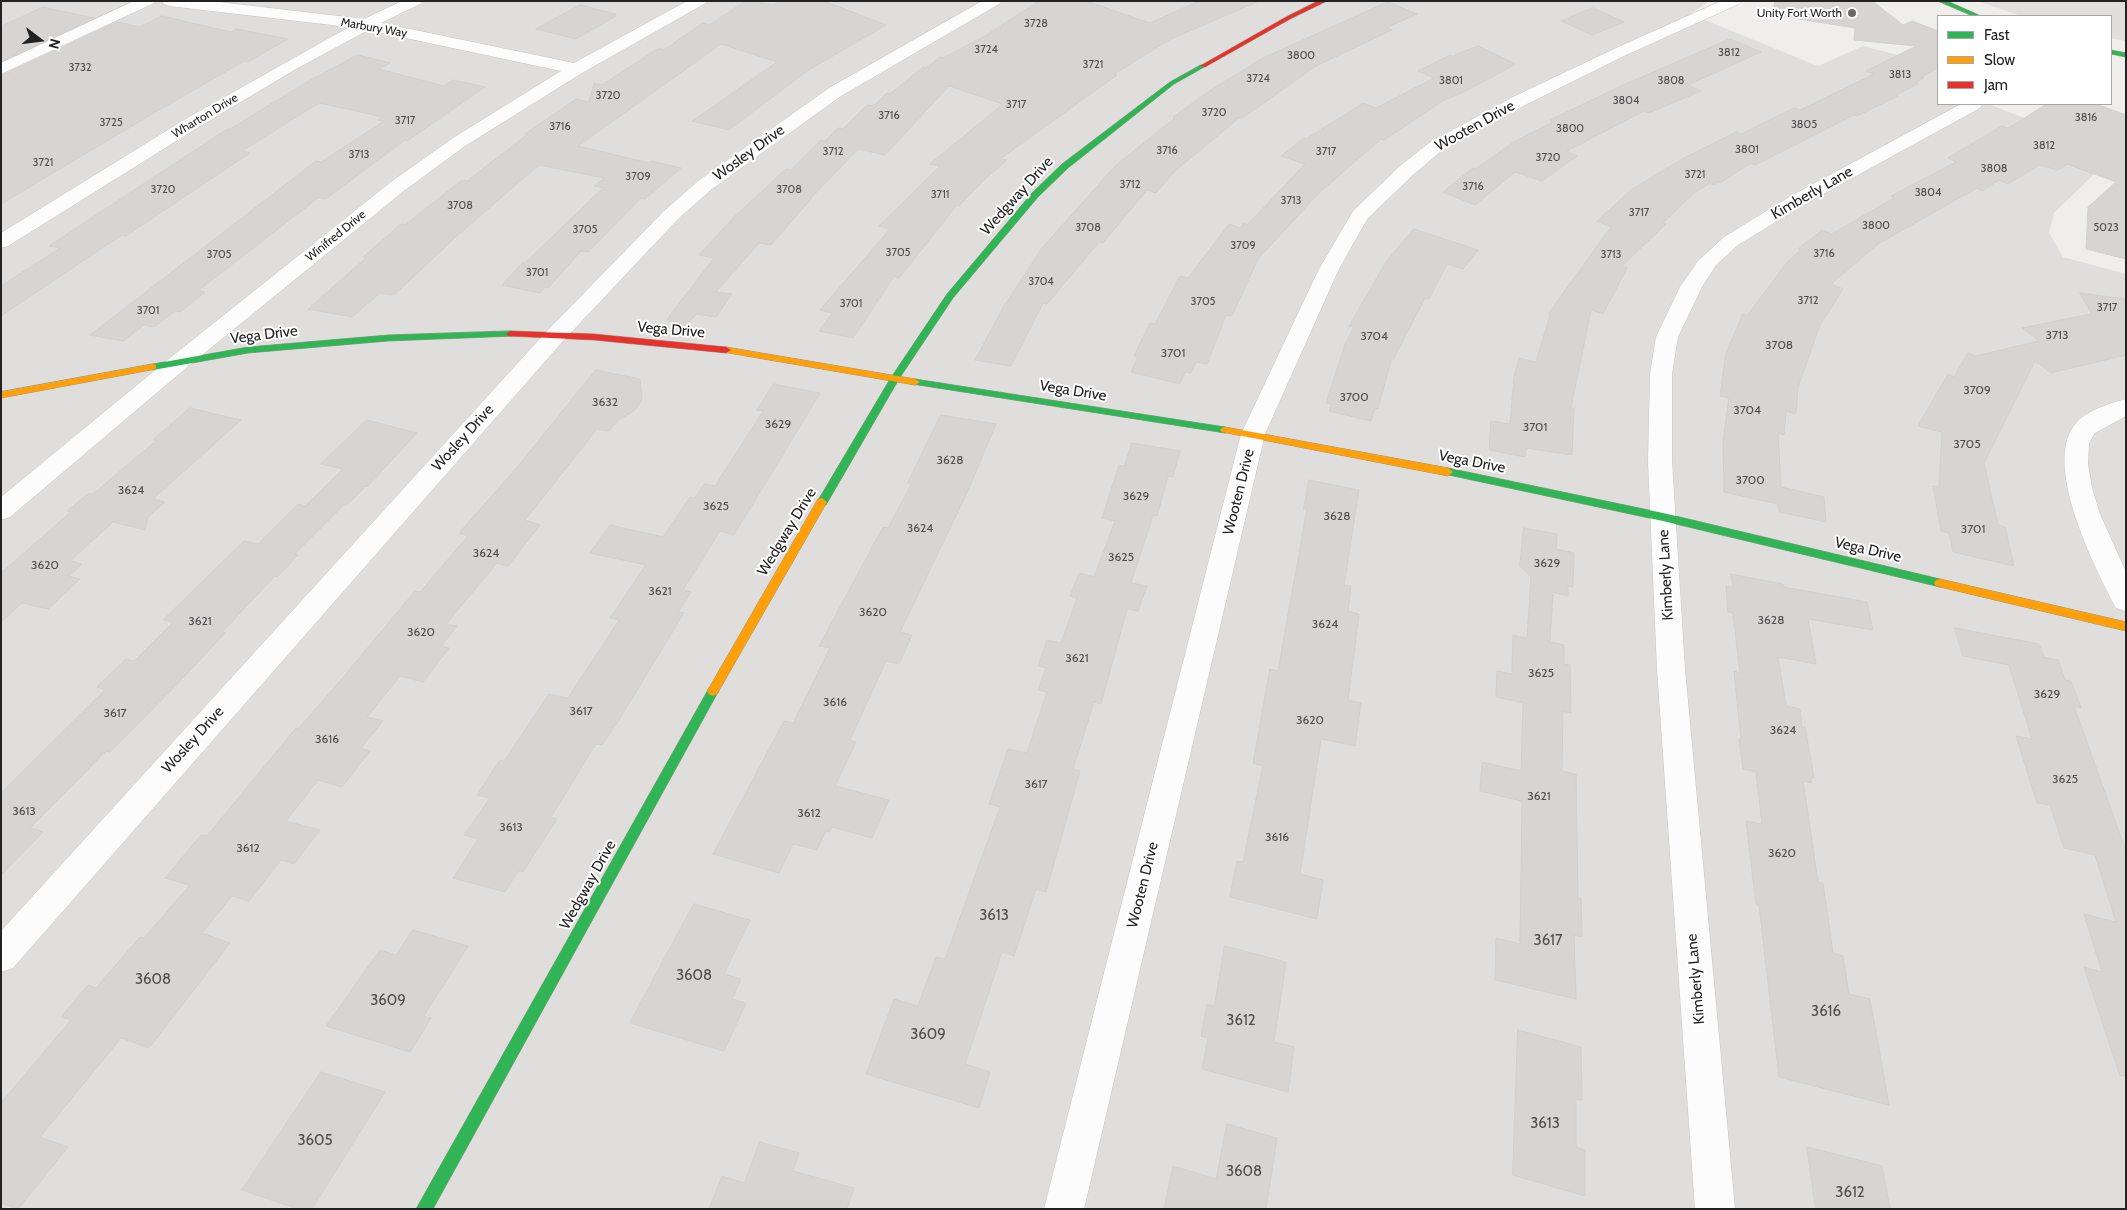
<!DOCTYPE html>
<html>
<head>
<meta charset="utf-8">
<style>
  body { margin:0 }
  #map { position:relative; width:2127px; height:1210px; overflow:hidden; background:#f0eeeb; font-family:Cabin,sans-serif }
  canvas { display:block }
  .frame { position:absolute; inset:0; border:2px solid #222; pointer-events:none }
  .legend { position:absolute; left:1937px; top:15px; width:175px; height:90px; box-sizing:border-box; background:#fff; border:1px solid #a7a7a7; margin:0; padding:6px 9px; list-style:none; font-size:15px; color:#222 }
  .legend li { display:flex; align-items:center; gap:10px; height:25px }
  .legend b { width:25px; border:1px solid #a7a7a7 }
  .north { position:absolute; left:15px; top:15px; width:50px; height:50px; -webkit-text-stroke:4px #fff; paint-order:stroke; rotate:105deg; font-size:14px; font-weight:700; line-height:20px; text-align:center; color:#222 }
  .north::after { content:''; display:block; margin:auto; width:18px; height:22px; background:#222; clip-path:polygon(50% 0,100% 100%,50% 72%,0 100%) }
</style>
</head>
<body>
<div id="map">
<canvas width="2127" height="1210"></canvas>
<div class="frame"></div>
<ul class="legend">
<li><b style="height:6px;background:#30b455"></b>Fast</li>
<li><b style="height:6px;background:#ff9f0a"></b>Slow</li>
<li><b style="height:6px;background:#e5322d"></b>Jam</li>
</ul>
<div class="north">N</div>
</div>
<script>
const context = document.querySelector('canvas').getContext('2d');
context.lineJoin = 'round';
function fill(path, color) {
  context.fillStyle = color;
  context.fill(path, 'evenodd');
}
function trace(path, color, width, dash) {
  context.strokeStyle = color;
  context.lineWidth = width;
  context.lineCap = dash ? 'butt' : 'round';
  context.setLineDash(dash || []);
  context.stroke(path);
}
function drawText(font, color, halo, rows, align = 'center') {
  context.font = font + ' Cabin,sans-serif';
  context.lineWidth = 4;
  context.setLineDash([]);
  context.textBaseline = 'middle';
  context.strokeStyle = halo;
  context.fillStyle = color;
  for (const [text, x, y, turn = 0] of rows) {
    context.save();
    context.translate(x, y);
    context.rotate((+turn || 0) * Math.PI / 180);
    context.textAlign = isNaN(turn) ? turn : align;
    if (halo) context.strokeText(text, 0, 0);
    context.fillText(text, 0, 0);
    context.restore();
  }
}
const residential = new Path2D(`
  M 1,1 L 1709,1 L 1690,14 L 1818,66 L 1863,46 L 1902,56 L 1938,68 L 1938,104 L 1988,104 L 2116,153 L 2054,213 L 2049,233 L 2063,257 L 2126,274 L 2126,1209 L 1,1209 Z`);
const parking = new Path2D(`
  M 1978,1 L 2126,1 L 2126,41 L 2111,38 L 2111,16 L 2021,16 Z`);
const building = new Path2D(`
  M 746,1 L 774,5 L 779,1 L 824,1 L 886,25 L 807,71 L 729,130 L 692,121 L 777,62 L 721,44 L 578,146 L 649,163 L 651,161 L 681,168 L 645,199 L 641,198 L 588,252 L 581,251 L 548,288 L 545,287 L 540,293 L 502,285 L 523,262 L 525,263 L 603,188 L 594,186 L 604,178 L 539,165 L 459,234 L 394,295 L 380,293 L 352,317 L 308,309 L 367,257 L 363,257 L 401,224 L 405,225 L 462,180 L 467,181 L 528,134 L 525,134 L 576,99 L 589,102 L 594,83 L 602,85 L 659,48 L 664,50 L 703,23 L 709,25 Z
  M 1039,1 L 1086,1 L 1150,23 L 1199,1 L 1259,1 L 1169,40 L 1114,74 L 1117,75 L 1000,159 L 1007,160 L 985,179 L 959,206 L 957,205 L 899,278 L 894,276 L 853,338 L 819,331 L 832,313 L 820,310 L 890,229 L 879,226 L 940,166 L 930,164 L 1003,104 L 949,86 L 885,155 L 858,149 L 810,199 L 811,199 L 771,245 L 759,243 L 716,292 L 732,294 L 716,317 L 696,314 L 682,331 L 667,319 L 714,258 L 699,255 L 734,217 L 786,169 L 791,170 L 821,140 L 825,141 L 838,128 L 843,129 L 867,105 L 873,106 L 887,93 L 890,94 L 923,67 L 926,68 L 940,57 L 943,58 L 985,36 Z
  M 1775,1 L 1872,1 L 1903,25 L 1912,21 L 1938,31 L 1938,68 L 1921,77 L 1924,78 L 1915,83 L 1918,84 L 1896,95 L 1898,96 L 1857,116 L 1854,115 L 1755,165 L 1751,163 L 1720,183 L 1718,182 L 1714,185 L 1710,183 L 1694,193 L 1663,223 L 1666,224 L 1622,266 L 1627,268 L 1603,314 L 1591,310 L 1571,408 L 1574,408 L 1572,455 L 1526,448 L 1525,457 L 1489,450 L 1491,421 L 1510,424 L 1514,377 L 1519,358 L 1536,362 L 1550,315 L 1548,314 L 1611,227 L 1597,221 L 1631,190 L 1684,158 L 1736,132 L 1741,134 L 1794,108 L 1800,110 L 1874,74 L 1866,71 L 1916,46 L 1854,40 L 1855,28 L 1774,15 Z
  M 1388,2 L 1417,14 L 1386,28 L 1392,30 L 1316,66 L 1241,119 L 1239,118 L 1175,171 L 1156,193 L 1147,190 L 1103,243 L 1099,242 L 1047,304 L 1043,303 L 1011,366 L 975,360 L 1004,306 L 1042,248 L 1116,165 L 1175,118 L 1173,117 L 1208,92 L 1261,59 Z
  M 580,5 L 616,14 L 613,15 L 616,16 L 576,39 L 536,29 Z
  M 43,7 L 94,18 L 1,61 L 1,27 Z
  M 1593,8 L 1624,22 L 1592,35 L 1561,21 Z
  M 162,16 L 231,32 L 236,29 L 288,39 L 248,62 L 244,61 L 154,113 L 1,204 L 1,76 L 117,22 L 140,27 Z
  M 1730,39 L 1761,52 L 1688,85 L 1701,91 L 1649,113 L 1644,111 L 1567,151 L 1577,156 L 1542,181 L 1515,172 L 1475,205 L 1443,192 L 1473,168 L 1475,169 L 1517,140 L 1553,122 L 1550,120 L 1621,86 Z
  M 1478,46 L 1516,64 L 1462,93 L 1444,100 L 1384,140 L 1381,139 L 1318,194 L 1258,259 L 1232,316 L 1226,315 L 1207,364 L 1196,362 L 1191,373 L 1185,372 L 1180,384 L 1131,372 L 1138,357 L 1134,356 L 1150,323 L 1155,324 L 1180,276 L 1188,278 L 1229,224 L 1240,228 L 1243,223 L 1247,225 L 1305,164 L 1281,156 L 1304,138 L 1306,139 L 1363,103 L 1376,108 L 1434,78 L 1418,71 L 1450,55 L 1452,56 Z
  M 358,55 L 390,63 L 379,69 L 444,86 L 453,80 L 485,87 L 407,141 L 405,140 L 326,199 L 318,198 L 199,290 L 205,292 L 180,312 L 175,311 L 154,327 L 144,325 L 123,341 L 90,335 L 316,161 L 321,162 L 384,121 L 378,120 L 383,117 L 319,103 L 242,151 L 250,153 L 126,236 L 122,235 L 108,244 L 1,316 L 1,286 L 60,248 L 49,246 L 227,129 L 230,129 L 307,82 Z
  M 2047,104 L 2096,104 L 2126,115 L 2126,259 L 2086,249 L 2088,207 L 2116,182 L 2067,164 L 2058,170 L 2039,165 L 2008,184 L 1999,180 L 1982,191 L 1977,188 L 1878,244 L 1831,284 L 1843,289 L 1820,325 L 1798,387 L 1796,414 L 1786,411 L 1784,435 L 1778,433 L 1781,487 L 1824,497 L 1826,522 L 1779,512 L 1778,504 L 1724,492 L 1723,442 L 1729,398 L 1720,396 L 1726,353 L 1743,314 L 1747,316 L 1788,261 L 1801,250 L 1798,249 L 1822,230 L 1832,234 L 1894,198 L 1891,196 L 1956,162 L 1948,158 L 2002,126 L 2008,128 Z
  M 1414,229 L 1478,250 L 1463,269 L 1447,264 L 1429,299 L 1425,298 L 1393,360 L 1391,360 L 1378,409 L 1375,408 L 1371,421 L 1329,411 L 1332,404 L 1326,403 L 1345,344 L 1354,327 L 1349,326 L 1386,262 Z
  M 2080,293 L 2126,299 L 2126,355 L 2051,373 L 2035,361 L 1984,463 L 1998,525 L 2005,527 L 2014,566 L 1953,552 L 1949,533 L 1941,531 L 1933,486 L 1939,487 L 1942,432 L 1918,426 L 1948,374 L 1954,377 L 1968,353 L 1975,356 L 2039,341 L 2022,328 L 2091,314 Z
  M 596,370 L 640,379 L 642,398 L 639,405 L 634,411 L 618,420 L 609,431 L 597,429 L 525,520 L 540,525 L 508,566 L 497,563 L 446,624 L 457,626 L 441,646 L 449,648 L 423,682 L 400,676 L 367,717 L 383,721 L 361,748 L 370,751 L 342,787 L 318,780 L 286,821 L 320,830 L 294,864 L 281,860 L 249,901 L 232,896 L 202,933 L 230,943 L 149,1048 L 121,1038 L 40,1137 L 68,1147 L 18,1209 L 1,1203 L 1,1103 L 71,1020 L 61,1017 L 88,985 L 96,988 L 140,937 L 144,938 L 190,885 L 165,878 L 201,835 L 207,836 L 296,728 L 298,729 L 340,681 L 415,591 L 420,592 L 468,536 L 459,533 L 519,465 Z
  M 774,384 L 820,393 L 734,535 L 720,531 L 683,590 L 691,592 L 678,612 L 684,613 L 617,723 L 602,745 L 596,744 L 551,817 L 557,819 L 523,872 L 518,871 L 505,892 L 453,878 L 478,839 L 464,835 L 490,798 L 477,795 L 500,760 L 504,761 L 549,694 L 568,698 L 619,620 L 610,618 L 646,565 L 590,553 L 610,525 L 663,537 L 690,497 L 695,498 L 704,484 L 715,486 L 763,411 L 757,410 Z
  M 190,408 L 241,420 L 153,499 L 165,502 L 148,517 L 145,530 L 113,522 L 70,561 L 82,564 L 69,576 L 80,579 L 48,609 L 22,603 L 1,622 L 1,573 L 71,512 L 67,511 L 89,493 L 93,494 L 157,440 L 153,440 Z
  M 941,415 L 996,424 L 966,495 L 900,632 L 912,635 L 899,664 L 886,661 L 850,740 L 856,742 L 835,786 L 889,800 L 872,838 L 832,827 L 830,832 L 826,831 L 817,850 L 793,844 L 779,873 L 713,854 L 784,721 L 793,723 L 830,648 L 819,646 L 883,527 L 888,528 L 912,483 L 908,483 Z
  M 367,420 L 417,433 L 367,487 L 366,486 L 348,504 L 346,503 L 295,554 L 298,555 L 277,577 L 275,576 L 222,632 L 225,633 L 185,676 L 110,752 L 106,751 L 30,828 L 43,832 L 1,875 L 1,793 L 105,690 L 97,687 L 126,659 L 134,661 L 173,622 L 163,620 L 244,541 L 258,544 L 298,504 L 305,506 L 343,469 L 321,464 Z
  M 1132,443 L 1180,451 L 1173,477 L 1168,476 L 1157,516 L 1153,515 L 1131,583 L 1147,586 L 1138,611 L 1127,609 L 1101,704 L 1094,702 L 1073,769 L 1080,771 L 1046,892 L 1036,889 L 1014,956 L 1002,952 L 965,1064 L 990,1072 L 979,1108 L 866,1074 L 894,999 L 918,1006 L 936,957 L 945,959 L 1000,807 L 989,804 L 1008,749 L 1027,753 L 1047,692 L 1038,690 L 1046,668 L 1038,666 L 1047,640 L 1061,643 L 1077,598 L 1070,596 L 1079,573 L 1094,577 L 1115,521 L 1102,518 L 1119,465 L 1124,466 Z
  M 1309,480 L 1359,490 L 1344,585 L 1351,586 L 1348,611 L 1359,614 L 1348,700 L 1361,703 L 1355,746 L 1321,739 L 1300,874 L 1323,880 L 1317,919 L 1230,897 L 1237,861 L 1243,862 L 1263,766 L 1253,763 L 1270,669 L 1278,671 L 1307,509 L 1304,509 Z
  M 1524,528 L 1557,534 L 1556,549 L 1574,553 L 1573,587 L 1568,586 L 1568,596 L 1553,592 L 1550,642 L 1564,645 L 1564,664 L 1570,665 L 1571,713 L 1563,711 L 1562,771 L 1576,774 L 1578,898 L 1581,898 L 1582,937 L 1574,935 L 1576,999 L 1495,980 L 1496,938 L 1520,944 L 1522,801 L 1480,791 L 1482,762 L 1521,771 L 1523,703 L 1496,697 L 1497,671 L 1512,674 L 1513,635 L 1527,638 L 1531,577 L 1520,566 Z
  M 1731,574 L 1783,584 L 1784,587 L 1867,602 L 1873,630 L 1808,619 L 1816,664 L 1778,657 L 1786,706 L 1800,709 L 1802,727 L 1805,727 L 1814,778 L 1811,777 L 1812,783 L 1803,781 L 1818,882 L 1823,883 L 1833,953 L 1843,956 L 1849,994 L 1870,999 L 1889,1105 L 1779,1077 L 1759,905 L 1756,904 L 1746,821 L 1762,824 L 1756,772 L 1743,769 L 1739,739 L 1741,739 L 1734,671 L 1740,673 L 1733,613 L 1728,612 L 1726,586 L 1733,587 Z
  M 1955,628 L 2039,644 L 2044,657 L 2058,660 L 2065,680 L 2071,681 L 2081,708 L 2074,706 L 2126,851 L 2126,1075 L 2120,1076 L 2084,967 L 2102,972 L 2084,914 L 2116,922 L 2095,855 L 2064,848 L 2050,805 L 2037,803 L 2016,736 L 2032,739 L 2009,665 L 1963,656 Z
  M 694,904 L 750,920 L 724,974 L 741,979 L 732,999 L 746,1003 L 724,1051 L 630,1023 Z
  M 413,930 L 468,946 L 424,1016 L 431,1018 L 410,1052 L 326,1026 L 380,950 L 396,955 Z
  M 1225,946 L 1286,962 L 1274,1042 L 1294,1047 L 1288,1092 L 1202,1069 L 1208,1038 L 1201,1036 L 1207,1004 L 1214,1006 Z
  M 1518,1030 L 1581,1047 L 1582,1100 L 1576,1099 L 1576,1147 L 1585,1150 L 1585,1196 L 1513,1175 Z
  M 321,1072 L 385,1092 L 312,1209 L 298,1209 L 242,1190 Z
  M 1227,1124 L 1277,1138 L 1266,1209 L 1164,1209 L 1173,1166 L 1216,1179 Z
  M 760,1142 L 799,1153 L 793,1171 L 854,1188 L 847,1209 L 709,1209 L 722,1176 L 744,1183 Z
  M 1807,1147 L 1882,1166 L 1890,1209 L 1816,1209 Z`);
const street = new Path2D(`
  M 134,1 L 155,1 L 152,4 L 1,74 L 1,63 Z
  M 161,1 L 210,1 L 364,19 L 402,1 L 423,1 L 420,4 L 381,23 L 574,63 L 687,1 L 707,1 L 704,4 L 582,73 L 465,146 L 405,190 L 186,368 L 10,517 L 1,520 L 1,497 L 170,358 L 391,182 L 453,138 L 561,71 L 368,30 L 296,69 L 197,128 L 8,246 L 1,248 L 1,233 L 184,120 L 349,27 L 169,6 L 164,4 Z
  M 982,1 L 1002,1 L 999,4 L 841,96 L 712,189 L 678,219 L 563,341 L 13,968 L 1,972 L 1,931 L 547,331 L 664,211 L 698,181 L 829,88 Z
  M 1721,1 L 1742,1 L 1739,4 L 1626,55 L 1525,105 L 1441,151 L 1414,174 L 1368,218 L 1354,242 L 1338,271 L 1265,434 L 1084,1209 L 1044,1209 L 1241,434 L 1318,271 L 1353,211 L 1400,166 L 1429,143 L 1513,97 L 1614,49 Z
  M 1961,104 L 1983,104 L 1980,108 L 1805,204 L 1738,245 L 1716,265 L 1702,287 L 1678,337 L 1672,374 L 1672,461 L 1685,669 L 1735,1209 L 1695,1209 L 1657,669 L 1648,461 L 1650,374 L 1656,337 L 1680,287 L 1698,261 L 1724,237 L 1791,196 Z
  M 2126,399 L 2126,416 L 2095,433 L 2089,443 L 2088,464 L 2092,488 L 2100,514 L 2126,572 L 2126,611 L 2116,608 C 2095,568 2040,461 2077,422 C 2088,410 2111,403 2126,399 Z`);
const fast = new Path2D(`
  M 1938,1 L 1947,1 L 1981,16 L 1973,16 Z
  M 2111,50 L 2126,53 L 2126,57 L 2111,54 Z
  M 1201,65 L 1206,66 L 1174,84 L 1068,168 L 1038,197 L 953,298 L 899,379 L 826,505 L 818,505 L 817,502 L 890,379 L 947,294 L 1032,193 L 1062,164 L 1170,82 Z
  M 511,331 L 516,334 L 514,336 L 388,341 L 248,353 L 153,370 L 148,367 L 153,364 L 248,347 L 388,335 Z
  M 915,379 L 1225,427 L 1230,430 L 1225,433 L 912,384 L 910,382 Z
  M 1448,468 L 1663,513 L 1940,579 L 1946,583 L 1940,587 L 1663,521 L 1444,474 L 1443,472 L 1444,470 Z
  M 713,686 L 717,688 L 719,691 L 717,694 L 433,1209 L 416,1209 L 709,688 Z`);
const slow = new Path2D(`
  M 726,347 L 915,379 L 920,382 L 915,385 L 723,352 L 721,350 Z
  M 153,364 L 156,365 L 156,369 L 1,398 L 1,392 Z
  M 1225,427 L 1448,468 L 1453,472 L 1448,476 L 1222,432 L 1220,430 L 1222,428 Z
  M 822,498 L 827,502 L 717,694 L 713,696 L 709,694 L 707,691 L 709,688 L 818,499 Z
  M 1940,579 L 2126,622 L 2126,631 L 1936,586 L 1934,583 L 1936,580 Z`);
const jam = new Path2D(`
  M 1318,1 L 1327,1 L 1290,19 L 1205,67 L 1200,66 L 1286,17 Z
  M 511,331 L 594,334 L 726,347 L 731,350 L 726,353 L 594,340 L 508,336 L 506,334 Z`);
const markers = [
  [1852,13,5,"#6a6968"]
];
const farNumbernames = [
  ["3728",1036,24],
  ["3724",986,50],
  ["3812",1729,53],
  ["3800",1301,56],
  ["3721",1093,65],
  ["3732",80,68],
  ["3813",1900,75],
  ["3724",1258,79],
  ["3801",1451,81],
  ["3808",1671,81],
  ["3720",608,96],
  ["3804",1626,101],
  ["3717",1016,105],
  ["3720",1214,113],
  ["3716",889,116],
  ["3816",2086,118],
  ["3717",405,121],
  ["3725",111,123],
  ["3805",1804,125],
  ["3716",560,127],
  ["3800",1570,129],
  ["3812",2044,146],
  ["3801",1747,150],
  ["3716",1167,151],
  ["3712",833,152],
  ["3717",1326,152],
  ["3713",359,155],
  ["3720",1548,158],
  ["3721",43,163],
  ["3808",1994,169],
  ["3721",1695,175],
  ["3709",638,177],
  ["3712",1130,185],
  ["3716",1473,187],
  ["3720",163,190],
  ["3708",789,190],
  ["3804",1928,193],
  ["3711",940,195],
  ["3713",1291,201],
  ["3708",460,206],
  ["3717",1639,213],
  ["3800",1876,226],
  ["3708",1088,228],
  ["5023",2106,228],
  ["3705",585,230],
  ["3709",1243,246],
  ["3705",898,253],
  ["3716",1824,254],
  ["3705",219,255],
  ["3713",1611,255],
  ["3701",537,273],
  ["3704",1041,282],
  ["3712",1808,301],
  ["3705",1203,302],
  ["3701",851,304],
  ["3717",2107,308],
  ["3701",148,311]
];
const farPoinames = [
  ["Unity Fort Worth",1842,13]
];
const farStreetnames = [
  ["Marbury Way",374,28,10],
  ["Wharton Drive",205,116,-31],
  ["Winifred Drive",336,236,-39]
];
const numberNames = [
  ["3713",2057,335],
  ["3704",1374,336],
  ["3708",1779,345],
  ["3701",1173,353],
  ["3709",1977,390],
  ["3700",1354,397],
  ["3632",605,402],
  ["3704",1747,410],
  ["3629",778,424],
  ["3701",1535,427],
  ["3705",1967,444],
  ["3628",950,460],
  ["3700",1750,480],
  ["3624",131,490],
  ["3629",1136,496],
  ["3625",716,506],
  ["3628",1337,516],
  ["3624",920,528],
  ["3701",1973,529],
  ["3624",486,553],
  ["3625",1121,557],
  ["3629",1547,563],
  ["3620",45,565],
  ["3621",660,591],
  ["3620",873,612],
  ["3628",1771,620],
  ["3621",200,621],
  ["3624",1325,624],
  ["3620",421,632],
  ["3621",1077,658],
  ["3625",1541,673],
  ["3629",2047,694],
  ["3616",835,702],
  ["3617",581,711],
  ["3617",115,713],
  ["3620",1310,720],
  ["3624",1783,730],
  ["3616",327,739],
  ["3625",2065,779],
  ["3617",1036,784],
  ["3621",1539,796],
  ["3613",24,811],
  ["3612",809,813],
  ["3613",511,827],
  ["3616",1277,837],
  ["3612",248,848],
  ["3620",1782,853]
];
const streetNames = [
  ["Wooten Drive",1475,126,-29],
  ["Wosley Drive",749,153,-36],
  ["Kimberly Lane",1812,193,-30],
  ["Wedgway Drive",1017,196,-48],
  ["Vega Drive",671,330,5],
  ["Vega Drive",264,335,-7],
  ["Vega Drive",1073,391,9],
  ["Wosley Drive",463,438,-48],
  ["Vega Drive",1472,462,11],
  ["Wooten Drive",1239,492,-76],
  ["Wedgway Drive",787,532,-59],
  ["Vega Drive",1868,550,13],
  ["Kimberly Lane",1666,575,-93],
  ["Wosley Drive",193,740,-48],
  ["Wedgway Drive",588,885,-61],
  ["Wooten Drive",1143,885,-76],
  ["Kimberly Lane",1696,979,-95]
];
const nearNumbernames = [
  ["3613",994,916],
  ["3617",1548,941],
  ["3608",694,976],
  ["3608",153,980],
  ["3609",388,1001],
  ["3616",1826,1012],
  ["3612",1241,1021],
  ["3609",928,1035],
  ["3613",1545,1124],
  ["3605",315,1141],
  ["3608",1244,1172],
  ["3612",1850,1193]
];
fill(residential, '#dfdedc');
fill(parking, '#e0dfde');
fill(building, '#d7d4d2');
trace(building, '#d3d0cc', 1);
trace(street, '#c9c8c7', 1);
trace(fast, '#999a82', 1);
trace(slow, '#999a82', 1);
trace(jam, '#999a82', 1);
fill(street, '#fdfcfc');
fill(fast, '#30b455');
fill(slow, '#ff9f0a');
fill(jam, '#e5322d');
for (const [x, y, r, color] of markers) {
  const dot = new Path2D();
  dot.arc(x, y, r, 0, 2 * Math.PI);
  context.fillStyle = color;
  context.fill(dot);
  trace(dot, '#fff', 2);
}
drawText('11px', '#4f4e4e', null, farNumbernames);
drawText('12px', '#222', '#fff', farPoinames, 'right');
drawText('12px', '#222', '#fff', farStreetnames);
drawText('12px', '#4f4e4e', null, numberNames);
drawText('15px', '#222', '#fff', streetNames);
drawText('15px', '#4f4e4e', null, nearNumbernames);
</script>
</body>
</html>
